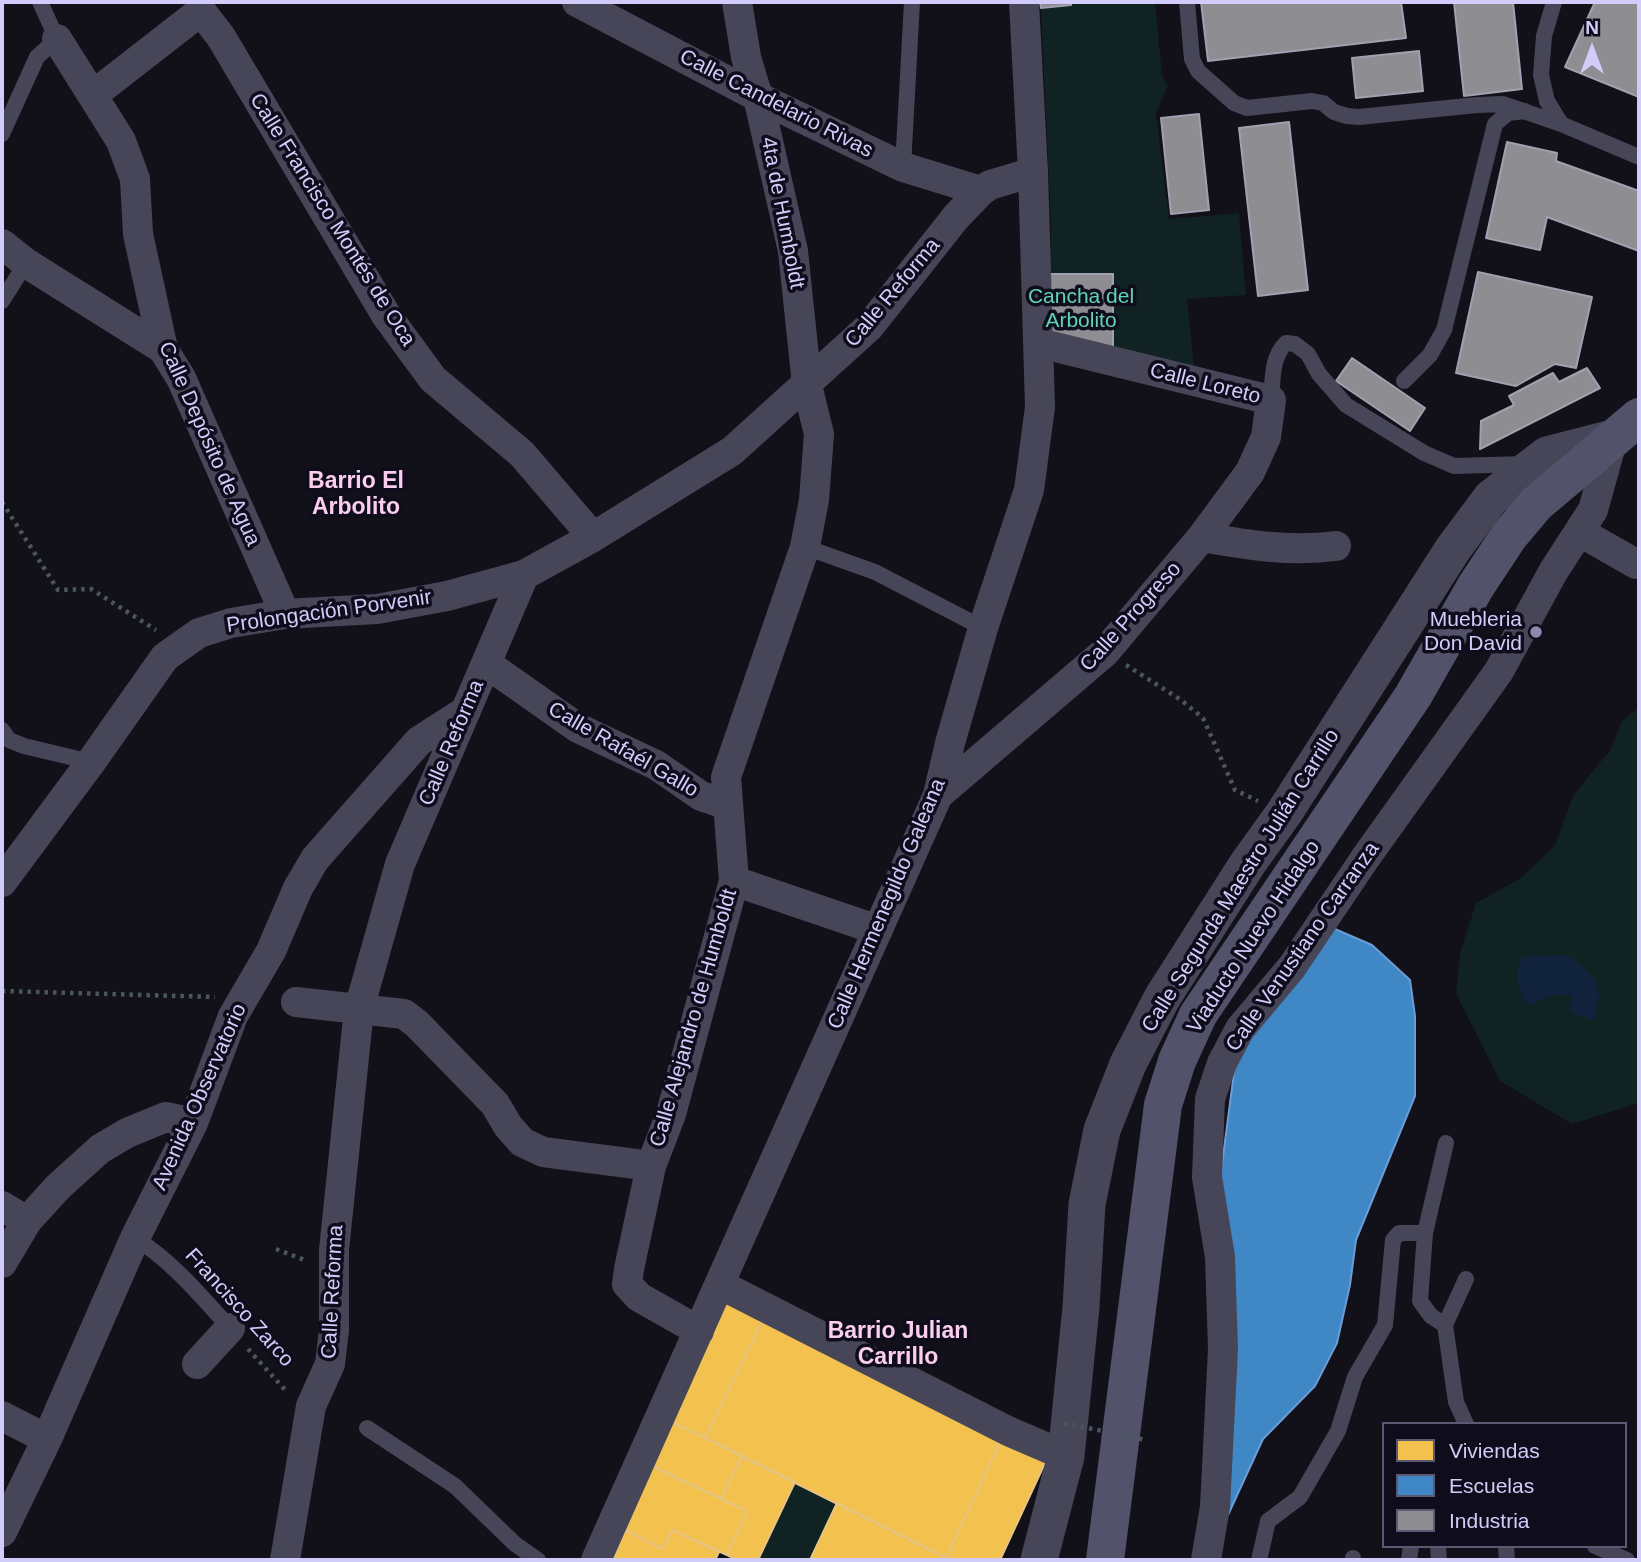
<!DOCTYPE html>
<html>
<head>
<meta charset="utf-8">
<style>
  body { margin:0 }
  #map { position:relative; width:1641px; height:1562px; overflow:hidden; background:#121018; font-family:Arial,sans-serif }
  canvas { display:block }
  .frame { position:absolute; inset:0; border:4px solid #d1ccfa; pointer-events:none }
  .legend { position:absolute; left:1382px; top:1422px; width:245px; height:126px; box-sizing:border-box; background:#0f0d1c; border:2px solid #5d5975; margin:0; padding:9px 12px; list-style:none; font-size:21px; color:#d1ccfa }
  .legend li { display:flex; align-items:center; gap:14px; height:35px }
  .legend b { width:35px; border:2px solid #5d5975 }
  .north { position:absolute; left:1557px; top:14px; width:70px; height:70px; -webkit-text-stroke:5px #0f0d1c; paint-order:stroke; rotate:0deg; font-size:19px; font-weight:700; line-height:28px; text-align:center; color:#d1ccfa }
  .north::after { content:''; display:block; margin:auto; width:24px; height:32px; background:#d1ccfa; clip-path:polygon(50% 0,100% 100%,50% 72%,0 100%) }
</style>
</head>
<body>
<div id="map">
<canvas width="1641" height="1562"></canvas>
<div class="frame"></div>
<ul class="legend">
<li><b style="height:19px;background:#f2c14e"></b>Viviendas</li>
<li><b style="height:19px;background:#3f88c5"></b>Escuelas</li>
<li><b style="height:19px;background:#8d8d92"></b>Industria</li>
</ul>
<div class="north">N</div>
</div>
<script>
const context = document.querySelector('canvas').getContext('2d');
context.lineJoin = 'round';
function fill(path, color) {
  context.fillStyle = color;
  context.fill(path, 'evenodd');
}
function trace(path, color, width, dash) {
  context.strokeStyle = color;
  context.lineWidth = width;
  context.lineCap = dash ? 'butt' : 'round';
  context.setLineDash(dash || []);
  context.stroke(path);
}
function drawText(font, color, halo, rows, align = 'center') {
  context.font = font + ' Arial,sans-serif';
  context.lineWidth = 7;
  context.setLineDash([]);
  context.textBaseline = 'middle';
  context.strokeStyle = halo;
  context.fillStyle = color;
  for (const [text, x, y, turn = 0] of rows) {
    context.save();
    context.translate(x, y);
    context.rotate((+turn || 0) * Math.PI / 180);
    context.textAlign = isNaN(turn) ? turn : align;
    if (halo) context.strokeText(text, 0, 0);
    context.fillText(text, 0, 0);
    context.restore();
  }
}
const green = new Path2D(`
  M 1071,2 L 1155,2 L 1162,76 L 1168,85 L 1156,113 L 1169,219 L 1239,213 L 1246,295 L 1187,299 L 1195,373 L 1048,335 L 1051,224 L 1041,8 L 1070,5 Z
  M 1639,708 L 1639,1103 L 1572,1124 L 1500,1081 L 1456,994 L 1460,953 L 1476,903 L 1521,878 L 1555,845 L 1573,796 L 1611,749 L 1622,721 Z
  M 795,1482 L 837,1503 L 810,1560 L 758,1560 Z`);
const water = new Path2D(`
  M 1568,955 C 1598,979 1605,983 1594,1021 L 1570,1012 L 1571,995 L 1551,995 L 1529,1006 C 1515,987 1515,978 1522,956 Z`);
const homes = new Path2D(`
  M 727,1296 L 765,1315 L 705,1438 L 672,1422 Z
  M 765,1315 L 1002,1438 L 946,1558 L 705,1438 Z
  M 672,1422 L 742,1456 L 721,1499 L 653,1466 Z
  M 1002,1438 L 1046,1461 L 1000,1560 L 952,1560 L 946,1558 Z
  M 742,1456 L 795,1482 L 758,1560 L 737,1560 L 727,1555 L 747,1511 L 721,1499 Z
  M 653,1466 L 747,1511 L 727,1555 L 672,1530 L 663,1549 L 625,1530 Z
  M 837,1503 L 946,1558 L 952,1560 L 810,1560 Z
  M 625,1530 L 663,1549 L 672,1530 L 719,1552 L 715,1560 L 613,1560 Z`);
const schools = new Path2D(`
  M 1328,926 L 1372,945 L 1410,980 L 1415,1016 L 1415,1096 L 1356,1240 L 1350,1285 L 1337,1343 L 1315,1386 L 1263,1439 L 1228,1515 L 1218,1195 L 1236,1057 Z`);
const industry = new Path2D(`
  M 1040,2 L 1071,2 L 1071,5 L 1041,8 Z
  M 1201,2 L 1401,2 L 1406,38 L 1208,61 Z
  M 1454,2 L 1513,2 L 1522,89 L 1464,96 Z
  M 1595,2 L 1639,2 L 1639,97 L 1565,67 Z
  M 1419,51 L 1423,91 L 1356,98 L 1352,58 Z
  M 1199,114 L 1209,210 L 1171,214 L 1161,118 Z
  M 1289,122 L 1308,290 L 1258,296 L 1239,128 Z
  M 1507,142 L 1557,153 L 1556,161 L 1639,191 L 1639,251 L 1547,217 L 1540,250 L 1486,238 Z
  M 1478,272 L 1592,297 L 1576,368 L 1555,364 L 1516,386 L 1456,373 Z
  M 1050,274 L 1113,274 L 1113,352 L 1048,335 Z
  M 1352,358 L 1425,408 L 1410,431 L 1336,381 Z
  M 1587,368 L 1600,388 L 1480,449 L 1481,421 L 1514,405 L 1509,396 L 1553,373 L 1559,382 Z`);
const path = new Path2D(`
  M 2,502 L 58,590 L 91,589 L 156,630
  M 1126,665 L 1181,700 L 1203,718 L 1235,790 L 1258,801
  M 2,991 L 215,997
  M 276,1249 L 307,1261
  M 248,1349 L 287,1392`);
const service = new Path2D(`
  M 1187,2 L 1192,59 L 1198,71 L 1234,103 L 1247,108 L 1312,101 L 1323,103 L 1334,112 L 1347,116 L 1359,117 L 1477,105 L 1503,104 L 1561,124
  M 1554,2 L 1544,36 L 1541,75 L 1547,101 L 1561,124 L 1639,157
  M 2,134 L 37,57 L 57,39 L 40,2
  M 903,167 L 912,2
  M 2,301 L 26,263
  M 1404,381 L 1430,355 L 1444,330 L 1495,124 L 1508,113 L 1525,111
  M 1271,400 C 1273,381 1271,357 1286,343 L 1295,344 L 1308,354 L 1319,374 L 1346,405 L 1424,453 L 1454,466 L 1526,464
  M 805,547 L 875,572 L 983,628
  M 2,730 L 9,740 L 24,746 L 91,762
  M 1446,1143 L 1425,1233 L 1420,1301 L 1431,1316 L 1445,1325 L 1456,1402 L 1466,1424
  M 135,1238 C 173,1262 200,1295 230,1328
  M 1445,1325 L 1466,1279
  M 367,1428 L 455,1486 L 515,1544 L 538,1560
  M 1438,1546 L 1439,1560
  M 1506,1546 L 1507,1560
  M 1595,1546 L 1627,1560
  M 1259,1560 L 1268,1521 L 1300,1497 L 1338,1431 L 1355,1377 L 1385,1325 L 1393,1240 L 1399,1233 L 1425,1233
  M 1353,1560 L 1353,1558
  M 1409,1560 L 1411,1546`);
const minor = new Path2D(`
  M 577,2 L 758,97 L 903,167 L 981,191
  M 57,39 L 121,141 L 135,179 L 138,234 L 163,349 L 181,378 L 285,614
  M 93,95 L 201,11 L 221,37 L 386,315 L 433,379 L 522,454 L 593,537
  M 2,244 L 26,263 L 163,349
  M 1580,532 L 1636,564
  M 1202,537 C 1247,545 1290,552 1336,546
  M 487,664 L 578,728 L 656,765 L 701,796 L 728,805
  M 938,795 L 1105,652 L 1202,537 L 1250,472 L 1266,437 L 1271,400 L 1039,343
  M 734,881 L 878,930
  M 2,882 L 91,762 L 165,657 L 199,633 L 231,623 L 285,614 L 377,609 L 447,596 L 524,575 L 593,537 L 732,451 L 869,327 L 956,217 L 981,191 L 990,185 L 1033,172
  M 296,1002 L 404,1014 L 417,1024 L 495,1104 L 508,1126 L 522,1142 L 543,1152 L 651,1166
  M 2,1206 L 27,1221
  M 2,1263 L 27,1221 L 58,1187 L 100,1149 L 127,1133 L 166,1117 L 193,1123
  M 721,1285 L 1008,1431 L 1066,1456
  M 699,1331 L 639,1297 L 627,1284 L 629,1269 L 651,1166 L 671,1114 L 734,881 L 726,777 L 805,547 L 814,500 L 819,434 L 807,385 L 793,251 L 758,97 L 746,57 L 737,2
  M 197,1364 L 230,1328
  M 2,1416 L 47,1439
  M 2,1532 L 47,1439 L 135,1238 L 193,1123 L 233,1016 L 271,951 L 298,888 L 315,859 L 419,741 L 466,711
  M 285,1560 L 311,1406 L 330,1364 L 334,1330 L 334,1250 L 359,1009 L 400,864 L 524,575
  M 596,1560 L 938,795 L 950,743 L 983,628 L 1029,490 L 1040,407 L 1033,172 L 1024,2
  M 1206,1560 L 1215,1507 L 1223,1349 L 1220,1257 L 1207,1177 L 1210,1099 L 1222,1063 L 1240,1029 L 1292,967 L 1366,857 L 1499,671 L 1553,572 L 1593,510 L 1613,438`);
const tertiary = new Path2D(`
  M 1039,1560 L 1066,1456 L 1081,1307 L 1087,1204 L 1102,1130 L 1128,1064 L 1162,998 L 1248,863 L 1284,813 L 1453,549 L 1491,498 L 1547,455 L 1613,438`);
const secondary = new Path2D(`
  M 1105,1560 L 1163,1105 L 1177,1061 L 1198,1015 L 1413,696 L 1476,586 L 1509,536 L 1536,504 L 1639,417`);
const pathBridge = new Path2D(`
  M 1064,1423 L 1146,1440`);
const markers = [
  [1536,632,7,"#8e8aab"]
];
const streetNames = [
  ["Calle Candelario Rivas",776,104,27],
  ["4ta de Humboldt",782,213,79],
  ["Calle Francisco Montés de Oca",332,220,58],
  ["Calle Reforma",893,293,-50],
  ["Calle Loreto",1205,384,14],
  ["Calle Depósito de Agua",209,444,66],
  ["Prolongación Porvenir",329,612,-8],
  ["Calle Progreso",1131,617,-48],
  ["Calle Reforma",452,743,-67],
  ["Calle Rafaél Gallo",623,750,30],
  ["Calle Segunda Maestro Julián Carrillo",1241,881,-58],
  ["Calle Hermenegildo Galeana",887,904,-67],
  ["Viaducto Nuevo Hidalgo",1254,937,-57],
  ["Calle Venustiano Carranza",1303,947,-55],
  ["Calle Alejandro de Humboldt",694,1018,-74],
  ["Avenida Observatorio",200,1097,-66],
  ["Calle Reforma",333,1292,-87],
  ["Francisco Zarco",239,1308,48]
];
const parkNames = [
  ["Cancha del",1081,297],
  ["Arbolito",1081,321]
];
const poiNames = [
  ["Muebleria",1522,620],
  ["Don David",1522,644]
];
const neighbourhoodNames = [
  ["Barrio El",356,482],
  ["Arbolito",356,508],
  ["Barrio Julian",898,1332],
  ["Carrillo",898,1358]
];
fill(green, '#122');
fill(water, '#11233c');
fill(homes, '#f2c14e');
trace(homes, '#e8c482', 2);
fill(schools, '#3f88c5');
trace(schools, '#6b9cd5', 2);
fill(industry, '#8d8d92');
trace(industry, '#a1a0b1', 2);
trace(path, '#495660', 4.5, [3.5, 5]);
trace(service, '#464658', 16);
trace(minor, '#464658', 30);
trace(tertiary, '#464658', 37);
trace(secondary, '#53526b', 38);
trace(pathBridge, '#495660', 4.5, [3.5, 5]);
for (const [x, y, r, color] of markers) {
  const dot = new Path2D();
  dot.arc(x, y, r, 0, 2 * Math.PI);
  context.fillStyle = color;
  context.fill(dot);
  trace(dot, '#0f0d1c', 2.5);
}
drawText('21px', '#d1ccfa', '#0f0d1c', streetNames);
drawText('21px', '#60d3b4', '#0f0d1c', parkNames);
drawText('21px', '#d1ccfa', '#0f0d1c', poiNames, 'right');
drawText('bold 23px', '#fbceeb', '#0f0d1c', neighbourhoodNames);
</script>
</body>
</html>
